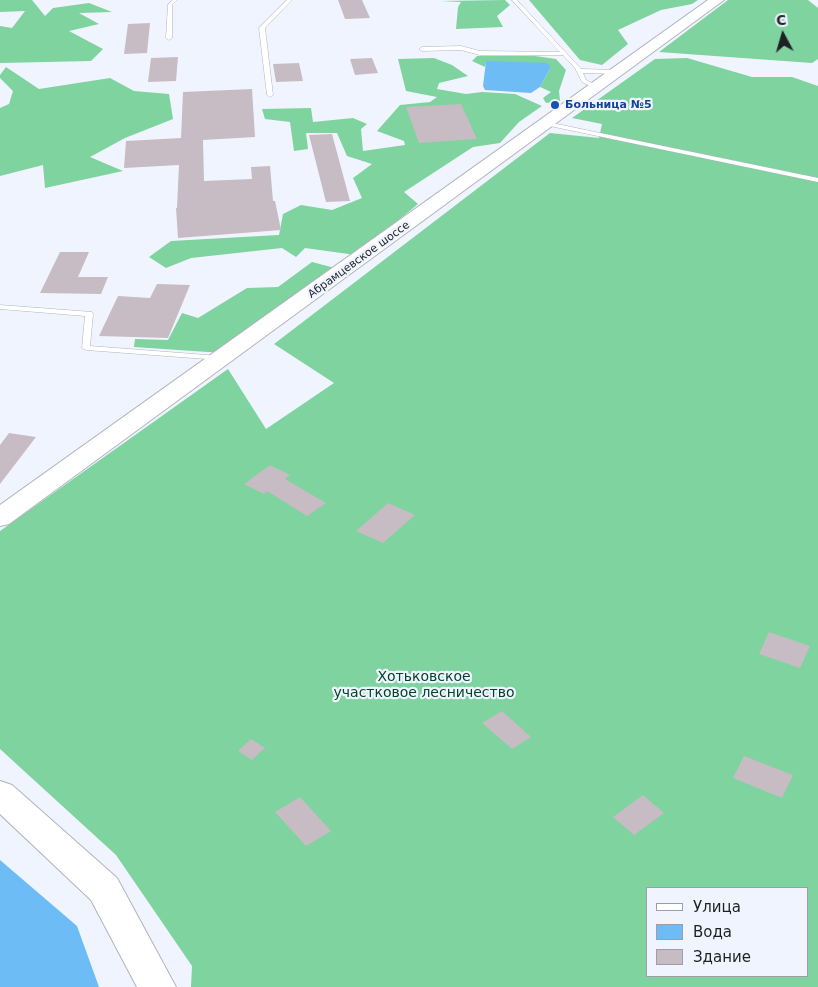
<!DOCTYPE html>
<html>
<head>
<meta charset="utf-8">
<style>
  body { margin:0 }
  #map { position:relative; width:818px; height:987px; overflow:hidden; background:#f0f4ff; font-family:"DejaVu Sans",sans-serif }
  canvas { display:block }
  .legend { position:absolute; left:646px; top:887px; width:162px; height:90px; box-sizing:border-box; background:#f0f4ff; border:1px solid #9c9fa7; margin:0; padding:6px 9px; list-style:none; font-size:15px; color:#1f2024 }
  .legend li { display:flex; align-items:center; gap:10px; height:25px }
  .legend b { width:25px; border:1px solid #9c9fa7 }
  .north { position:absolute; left:758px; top:10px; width:50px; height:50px; -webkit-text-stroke:4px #f0f4ff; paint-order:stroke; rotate:354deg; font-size:14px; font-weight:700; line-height:20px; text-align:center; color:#1f2024 }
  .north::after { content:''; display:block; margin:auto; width:18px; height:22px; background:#1f2024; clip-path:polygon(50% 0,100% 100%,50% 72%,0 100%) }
</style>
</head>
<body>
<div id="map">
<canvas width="818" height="987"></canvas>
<ul class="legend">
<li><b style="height:6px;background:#fff"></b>Улица</li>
<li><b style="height:14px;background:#6dbcf5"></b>Вода</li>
<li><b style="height:14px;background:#c7bcc3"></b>Здание</li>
</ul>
<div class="north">С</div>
</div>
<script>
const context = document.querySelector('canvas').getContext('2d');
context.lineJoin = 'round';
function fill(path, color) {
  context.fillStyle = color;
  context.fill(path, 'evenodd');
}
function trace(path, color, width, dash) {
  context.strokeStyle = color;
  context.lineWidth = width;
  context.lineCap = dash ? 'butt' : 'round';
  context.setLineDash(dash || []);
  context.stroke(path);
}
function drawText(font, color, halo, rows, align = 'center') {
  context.font = font + ' "DejaVu Sans",sans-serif';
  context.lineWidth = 4.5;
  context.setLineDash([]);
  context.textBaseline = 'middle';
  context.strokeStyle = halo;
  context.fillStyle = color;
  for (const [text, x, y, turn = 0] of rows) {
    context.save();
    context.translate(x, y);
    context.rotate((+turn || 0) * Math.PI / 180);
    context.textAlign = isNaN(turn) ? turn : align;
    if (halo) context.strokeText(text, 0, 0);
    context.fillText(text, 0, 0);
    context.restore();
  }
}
const forest = new Path2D(`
  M 0,0 L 32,0 L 45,16 L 53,8 L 89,3 L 112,12 L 79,13 L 99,24 L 69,31 L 103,49 L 91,61 L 0,63 L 0,26 L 12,28 L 25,11 L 0,12 Z
  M 505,0 L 510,5 L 497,16 L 503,27 L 456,29 L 458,7 L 461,2 L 441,1 Z
  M 529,0 L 698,0 L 692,4 L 661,10 L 618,30 L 628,44 L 602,65 L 580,60 Z
  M 728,0 L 808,0 L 818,8 L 818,59 L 812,63 L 659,52 Z
  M 477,56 L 535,56 L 556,59 L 566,70 L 559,91 L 560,101 L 546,103 L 543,98 L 551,92 L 540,87 L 551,67 L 486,62 L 485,67 L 472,61 Z
  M 434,58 L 452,65 L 468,76 L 439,83 L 437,89 L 466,94 L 482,92 L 515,94 L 542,106 L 519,122 L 500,143 L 473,147 L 404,192 L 418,204 L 356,255 L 305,248 L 296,257 L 282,248 L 191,258 L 166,268 L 149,257 L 171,241 L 279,235 L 283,214 L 301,205 L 332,210 L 362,198 L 353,178 L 372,164 L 347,156 L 337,133 L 306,133 L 308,149 L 294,151 L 290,122 L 265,119 L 262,109 L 311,108 L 313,122 L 353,118 L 367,124 L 361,129 L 363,151 L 405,145 L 404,141 L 377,131 L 400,105 L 430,102 L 437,97 L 406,91 L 398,59 Z
  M 687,58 L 752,77 L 792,77 L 818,86 L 818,987 L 191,987 L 192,966 L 116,855 L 0,749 L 0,531 L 228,369 L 266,429 L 334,383 L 274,344 L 550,133 L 599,138 L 602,124 L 572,118 L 655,59 ZM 647,888 L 807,888 L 807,976 L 647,976 Z
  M 6,67 L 39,89 L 110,78 L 134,91 L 169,94 L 173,119 L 125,138 L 90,157 L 123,171 L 45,188 L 43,165 L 0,176 L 0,108 L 9,104 L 13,91 L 0,78 L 0,75 Z
  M 312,262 L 335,268 L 223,353 L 134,347 L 135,339 L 168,340 L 182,313 L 198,318 L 247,288 L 278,287 Z`);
const water = new Path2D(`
  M 486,61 L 546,63 L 551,67 L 540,87 L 531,93 L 485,90 L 483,86 Z
  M 0,860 L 77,926 L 99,987 L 0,987 Z`);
const building = new Path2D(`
  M 338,0 L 362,0 L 370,18 L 345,19 Z
  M 150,23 L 147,53 L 124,54 L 128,24 Z
  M 178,57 L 176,81 L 148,82 L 151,58 Z
  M 372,58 L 378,73 L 355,75 L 350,59 Z
  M 299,63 L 303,81 L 276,82 L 273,64 Z
  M 252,89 L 255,137 L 203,140 L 204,181 L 252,179 L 251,167 L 270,166 L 273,201 L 275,201 L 281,230 L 178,238 L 176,208 L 177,208 L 179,165 L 124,168 L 126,141 L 181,138 L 183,92 Z
  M 461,104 L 477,139 L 419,143 L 406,107 Z
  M 332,134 L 350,201 L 326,202 L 309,135 Z
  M 60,252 L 89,252 L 78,277 L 108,277 L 101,294 L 40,293 Z
  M 157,284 L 190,285 L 168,338 L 99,336 L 118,296 L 150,298 Z
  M 9,433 L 36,437 L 0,484 L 0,445 Z
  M 270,465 L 290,475 L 285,479 L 326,503 L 307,516 L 267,491 L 264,494 L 244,484 Z
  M 388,503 L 415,515 L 383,543 L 356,531 Z
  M 769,632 L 810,646 L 800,668 L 759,654 Z
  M 502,711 L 531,737 L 512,749 L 482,723 Z
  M 251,739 L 265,748 L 252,760 L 238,751 Z
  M 744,756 L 793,775 L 782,798 L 733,778 Z
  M 643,795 L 664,813 L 634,835 L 613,817 Z
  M 300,797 L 331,831 L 306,846 L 275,812 Z`);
const lane = new Path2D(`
  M 172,0 L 177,0 L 172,5 L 172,38 L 169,40 L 166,38 L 168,5 Z
  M 287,0 L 292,0 L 265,28 L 273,95 L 270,97 L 267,95 L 259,28 Z
  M 512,0 L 517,0 L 581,69 L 617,70 L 620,72 L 617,74 L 583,73 L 586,80 L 598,86 L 598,88 L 596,89 L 582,82 L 575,68 L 563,55 L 480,55 L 461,50 L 422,51 L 419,49 L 422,47 L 461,46 L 480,51 L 560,52 Z
  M 547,122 L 818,178 L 818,182 L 545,125 L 544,124 Z
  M 0,305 L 92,312 L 93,314 L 90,346 L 220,356 L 224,358 L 220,360 L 86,350 L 82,348 L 85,316 L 0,309 Z`);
const secondary = new Path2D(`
  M 708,0 L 724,0 L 9,524 L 0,526 L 0,505 Z
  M 0,781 L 12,785 L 117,878 L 176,987 L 137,987 L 91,900 L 0,814 Z`);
const markers = [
  [555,105,5,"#1a4fb4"]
];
const farTransitnames = [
  ["Больница №5",565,105]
];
const farStreetnames = [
  ["Абрамцевское шоссе",359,260,-36]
];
const parkNames = [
  ["Хотьковское",424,677],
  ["участковое лесничество",424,693]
];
fill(forest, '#7ed39e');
fill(water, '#6dbcf5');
fill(building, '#c7bcc3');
trace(lane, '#b0b4be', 1);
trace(secondary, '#b0b4be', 2);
fill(lane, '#fff');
fill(secondary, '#fff');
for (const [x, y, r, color] of markers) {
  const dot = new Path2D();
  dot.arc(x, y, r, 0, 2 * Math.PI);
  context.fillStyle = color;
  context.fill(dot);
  trace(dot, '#f0f4ff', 2);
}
drawText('bold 11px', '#164399', '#f0f4ff', farTransitnames, 'left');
drawText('11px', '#1f2024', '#f0f4ff', farStreetnames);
drawText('14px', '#004524', '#f0f4ff', parkNames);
</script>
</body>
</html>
